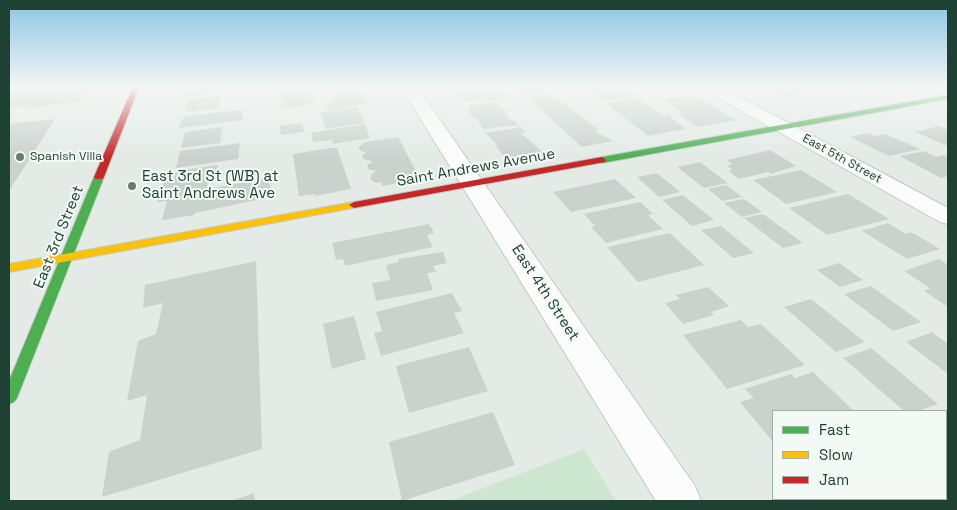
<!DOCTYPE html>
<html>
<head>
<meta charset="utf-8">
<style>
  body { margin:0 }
  #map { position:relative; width:957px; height:510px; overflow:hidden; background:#e4ebe7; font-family:"Space Grotesk",sans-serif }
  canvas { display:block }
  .frame { position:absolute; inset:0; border:10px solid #1f4133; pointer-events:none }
  .legend { position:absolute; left:772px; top:410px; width:175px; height:90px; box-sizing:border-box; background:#f3faf5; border:1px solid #9eb0a7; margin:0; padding:6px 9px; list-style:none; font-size:15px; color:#1f4133 }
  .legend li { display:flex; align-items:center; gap:10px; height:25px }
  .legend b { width:25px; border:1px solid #9eb0a7 }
</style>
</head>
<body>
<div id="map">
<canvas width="957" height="510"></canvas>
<div class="frame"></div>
<ul class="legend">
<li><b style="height:6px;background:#4caf50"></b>Fast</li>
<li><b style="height:6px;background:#ffc107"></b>Slow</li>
<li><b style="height:6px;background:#c62828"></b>Jam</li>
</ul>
</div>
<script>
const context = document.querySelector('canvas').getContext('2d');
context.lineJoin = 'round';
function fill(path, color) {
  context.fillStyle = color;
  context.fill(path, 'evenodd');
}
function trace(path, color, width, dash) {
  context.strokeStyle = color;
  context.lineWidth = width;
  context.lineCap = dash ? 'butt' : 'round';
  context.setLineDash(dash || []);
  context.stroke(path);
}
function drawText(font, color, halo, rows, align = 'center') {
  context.font = font + ' "Space Grotesk",sans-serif';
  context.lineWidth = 4;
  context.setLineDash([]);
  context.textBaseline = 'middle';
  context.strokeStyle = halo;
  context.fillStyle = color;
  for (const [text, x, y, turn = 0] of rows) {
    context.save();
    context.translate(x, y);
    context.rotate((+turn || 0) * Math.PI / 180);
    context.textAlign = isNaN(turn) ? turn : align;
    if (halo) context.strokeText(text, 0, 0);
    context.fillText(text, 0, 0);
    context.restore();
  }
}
const green = new Path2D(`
  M 584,449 L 616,501 L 450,501 Z`);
const building = new Path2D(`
  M 37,87 L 89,87 L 79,102 L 29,108 L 31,106 L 9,108 L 9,95 L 11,92 L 34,90 Z
  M 188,87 L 220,87 L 219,93 L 185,97 Z
  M 282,87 L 315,87 L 317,93 L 312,94 L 315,101 L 308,105 L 290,108 L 281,106 L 281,102 L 286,100 L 279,99 L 278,96 L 284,94 L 278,92 L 277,88 Z
  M 345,87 L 360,87 L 368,103 L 331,110 L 327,108 L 325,104 L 335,102 L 330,89 Z
  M 451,87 L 474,87 L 474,88 L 455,91 Z
  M 523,87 L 546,87 L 553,92 L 526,96 L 517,88 Z
  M 584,87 L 626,87 L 640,96 L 603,101 Z
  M 648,87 L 679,87 L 683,89 L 658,93 Z
  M 761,87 L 802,87 L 811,92 L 785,96 Z
  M 480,88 L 483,91 L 501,88 L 510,97 L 486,102 L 483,100 L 467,102 L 455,92 Z
  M 551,94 L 599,130 L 595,131 L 598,133 L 613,141 L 582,147 L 527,97 Z
  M 220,95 L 219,108 L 185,112 L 188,99 Z
  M 693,95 L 736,120 L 698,127 L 678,114 L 683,113 L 662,99 Z
  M 638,98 L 664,116 L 668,115 L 686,129 L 648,136 L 605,103 Z
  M 496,102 L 508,113 L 504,113 L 511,121 L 514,120 L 518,125 L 483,129 L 477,118 L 474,118 L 468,111 L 471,110 L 468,106 Z
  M 357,107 L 365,123 L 326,129 L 320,112 Z
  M 242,110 L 243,120 L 179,128 L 182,119 L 187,116 Z
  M 55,119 L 9,191 L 9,124 Z
  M 302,123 L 304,132 L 281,135 L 280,126 Z
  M 365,124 L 370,138 L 333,144 L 332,140 L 313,142 L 311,133 Z
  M 939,126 L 948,130 L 948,146 L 915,132 Z
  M 222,127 L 220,143 L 181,148 L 185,132 Z
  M 521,127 L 526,133 L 521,133 L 545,154 L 511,160 L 507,156 L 504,156 L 495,145 L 498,145 L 485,133 Z
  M 869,133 L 875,136 L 884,134 L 921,149 L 889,156 L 850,137 Z
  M 398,137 L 420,179 L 382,186 L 381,182 L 376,183 L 370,179 L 371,175 L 376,171 L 367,169 L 368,164 L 372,163 L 371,161 L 363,159 L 363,154 L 367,153 L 361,151 L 358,147 L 365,142 Z
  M 240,143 L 238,159 L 176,168 L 180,151 Z
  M 330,148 L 337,148 L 351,189 L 315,196 L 315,194 L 299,196 L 293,154 Z
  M 770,150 L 796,166 L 771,174 L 768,172 L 739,179 L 728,171 L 733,170 L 727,166 L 732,164 L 727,160 Z
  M 924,151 L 936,157 L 944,155 L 948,157 L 948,176 L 941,178 L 900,156 Z
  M 700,162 L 728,183 L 704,188 L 677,167 Z
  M 218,165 L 216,174 L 209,175 L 207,189 L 269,178 L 271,197 L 195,213 L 194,215 L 162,220 L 167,201 L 157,202 L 164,181 L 173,180 L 177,171 Z
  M 801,170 L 837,192 L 786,204 L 753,180 Z
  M 657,173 L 680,192 L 659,197 L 637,177 Z
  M 615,179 L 636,198 L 571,212 L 553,192 Z
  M 726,185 L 742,197 L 723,201 L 708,189 Z
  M 848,194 L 889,219 L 827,235 L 789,208 Z
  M 683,195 L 714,220 L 692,226 L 662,200 Z
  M 744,199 L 762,212 L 742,217 L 724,203 Z
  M 640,202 L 653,214 L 648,215 L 663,229 L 606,243 L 591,227 L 595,226 L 584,214 Z
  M 763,214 L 803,243 L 783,248 L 744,218 Z
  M 888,223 L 906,234 L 911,232 L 940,249 L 907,259 L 862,231 Z
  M 429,224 L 434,233 L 427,235 L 433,247 L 345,266 L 343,259 L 336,260 L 332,243 Z
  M 721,226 L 754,253 L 733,258 L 701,230 Z
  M 670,233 L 704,265 L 638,282 L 607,247 Z
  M 443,252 L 447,263 L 433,266 L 436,272 L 427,273 L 433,290 L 376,301 L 372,283 L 390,280 L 386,265 L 399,262 L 398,259 Z
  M 939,259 L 948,265 L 948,307 L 924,291 L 930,288 L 904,271 Z
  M 256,261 L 262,449 L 102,497 L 109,452 L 140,440 L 147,395 L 127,401 L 138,341 L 156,334 L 163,303 L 143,308 L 145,285 Z
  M 839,263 L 863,280 L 840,287 L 817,270 Z
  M 871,286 L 921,322 L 893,331 L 844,294 Z
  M 708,287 L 729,306 L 711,312 L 714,315 L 683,324 L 665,303 L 680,299 L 676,295 Z
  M 452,293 L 462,311 L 454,313 L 464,333 L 381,356 L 374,333 L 382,331 L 376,312 Z
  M 811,299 L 865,342 L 836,352 L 784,307 Z
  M 354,316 L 366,359 L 332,369 L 323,324 Z
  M 741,320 L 748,327 L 761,324 L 805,365 L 727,389 L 683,335 Z
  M 932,332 L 948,344 L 948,374 L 906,342 Z
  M 469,347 L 488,391 L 409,413 L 396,366 Z
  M 871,348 L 938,404 L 918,411 L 904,411 L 843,358 Z
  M 813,372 L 854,411 L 773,411 L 773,442 L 740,402 L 754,398 L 745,389 L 791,374 L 795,378 Z
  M 493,412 L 515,465 L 402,501 L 389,442 Z
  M 948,414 L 948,453 L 946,451 L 946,415 Z
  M 254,493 L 255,501 L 231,501 Z
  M 822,499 L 939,499 L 941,501 L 824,501 Z`);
const street = new Path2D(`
  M 401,87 L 417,87 L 695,486 L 701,501 L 656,501 Z
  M 702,87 L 721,87 L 948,208 L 948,224 L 940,222 L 704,90 Z`);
const fast = new Path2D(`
  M 948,95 L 948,99 L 602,163 L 598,160 L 602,157 Z
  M 99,174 L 104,177 L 17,398 L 14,402 L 9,404 L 9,381 L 94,177 Z`);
const slow = new Path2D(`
  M 354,202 L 359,205 L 358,207 L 9,272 L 9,264 Z`);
const jam = new Path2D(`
  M 133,87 L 139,87 L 104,177 L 102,179 L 96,179 L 94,177 Z
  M 602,157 L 606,160 L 605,162 L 354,208 L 349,205 L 354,202 Z`);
const markers = [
  [20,157,5,"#647c72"],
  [132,186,5,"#647c72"]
];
const farPoinames = [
  ["Spanish Villa",30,157]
];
const farStreetnames = [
  ["East 5th Street",842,159,29]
];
const streetNames = [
  ["Saint Andrews Avenue",476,168,-10],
  ["East 3rd Street",59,237,-68],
  ["East 4th Street",545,293,57]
];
const poiNames = [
  ["East 3rd St (WB) at",142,177],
  ["Saint Andrews Ave",142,194]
];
fill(green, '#cce6d0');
fill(building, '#cad2ce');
trace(street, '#c1c8c4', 2);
trace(fast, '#bfc9c4', 2);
trace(slow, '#bfc9c4', 2);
trace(jam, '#bfc9c4', 2);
fill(street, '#fbfcfb');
fill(fast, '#4caf50');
fill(slow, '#ffc107');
fill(jam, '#c62828');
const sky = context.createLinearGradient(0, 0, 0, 158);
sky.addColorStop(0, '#8bc4e4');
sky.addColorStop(0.55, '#f3f6f4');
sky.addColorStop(1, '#f3f6f400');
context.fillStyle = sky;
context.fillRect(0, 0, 957, 158);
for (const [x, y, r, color] of markers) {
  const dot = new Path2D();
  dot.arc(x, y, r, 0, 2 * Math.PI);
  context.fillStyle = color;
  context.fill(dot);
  trace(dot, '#f3faf5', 2);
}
drawText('12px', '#1f4133', '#f3faf5', farPoinames, 'left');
drawText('12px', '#1f4133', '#f3faf5', farStreetnames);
drawText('15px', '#1f4133', '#f3faf5', streetNames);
drawText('15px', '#1f4133', '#f3faf5', poiNames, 'left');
</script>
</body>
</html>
